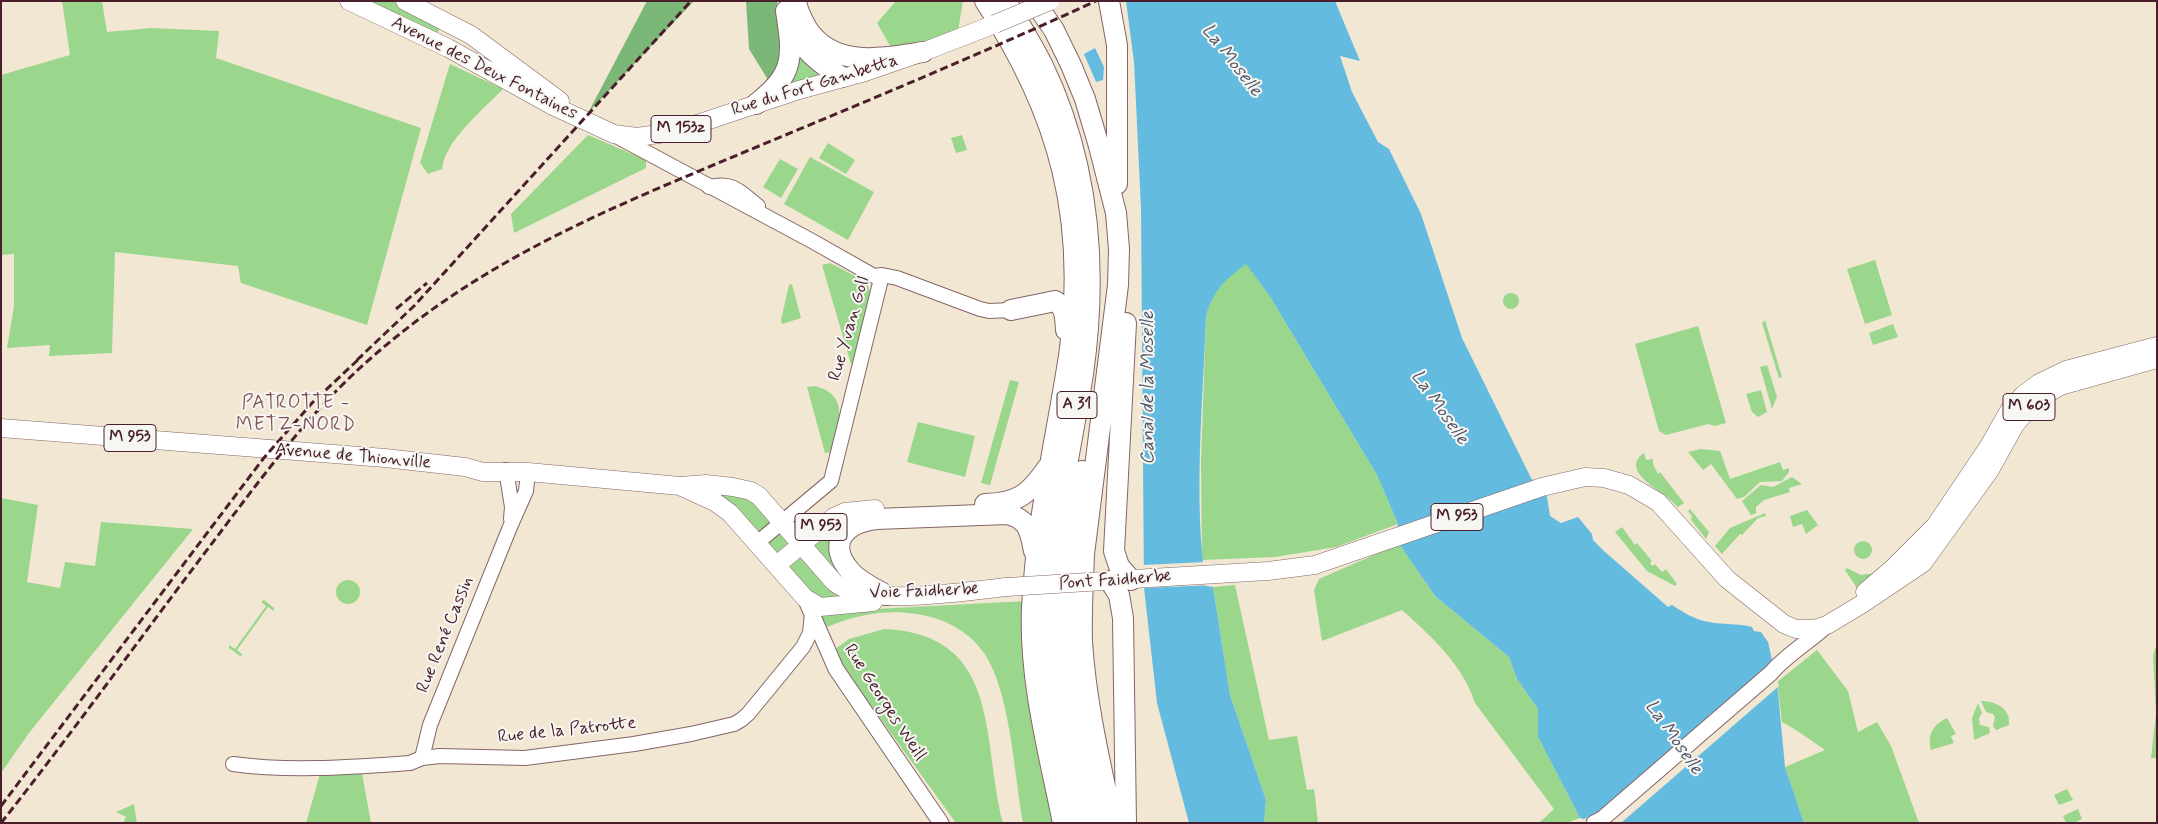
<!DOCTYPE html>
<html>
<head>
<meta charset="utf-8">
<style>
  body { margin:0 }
  #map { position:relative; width:2158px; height:824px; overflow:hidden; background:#f2e7d3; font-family:Mynerve,sans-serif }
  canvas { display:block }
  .frame { position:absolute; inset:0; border:2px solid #4a1f2b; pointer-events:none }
</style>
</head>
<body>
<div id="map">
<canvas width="2158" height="824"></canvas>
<div class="frame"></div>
</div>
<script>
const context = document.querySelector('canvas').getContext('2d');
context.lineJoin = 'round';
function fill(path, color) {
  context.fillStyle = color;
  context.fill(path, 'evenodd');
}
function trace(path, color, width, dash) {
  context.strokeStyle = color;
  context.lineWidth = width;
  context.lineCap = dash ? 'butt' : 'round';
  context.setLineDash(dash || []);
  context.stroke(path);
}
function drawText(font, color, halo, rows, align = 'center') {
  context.font = font + ' Mynerve,sans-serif';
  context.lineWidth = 4;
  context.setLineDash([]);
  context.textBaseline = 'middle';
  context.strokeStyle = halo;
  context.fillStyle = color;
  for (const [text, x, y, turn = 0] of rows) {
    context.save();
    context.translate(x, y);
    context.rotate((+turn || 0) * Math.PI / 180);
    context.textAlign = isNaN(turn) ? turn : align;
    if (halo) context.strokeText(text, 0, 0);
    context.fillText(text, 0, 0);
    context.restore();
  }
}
const green = new Path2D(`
  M 62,1 L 102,1 L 107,32 L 152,28 L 219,31 L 216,58 L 421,128 L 367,325 L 241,283 L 238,266 L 115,252 L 112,353 L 49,356 L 50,345 L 7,348 L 14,306 L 14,254 L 1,255 L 1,75 L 70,55 Z
  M 361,1 L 393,1 L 442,25 L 435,37 Z
  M 896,1 L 963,1 L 958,31 L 914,47 L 893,51 L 877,23 Z
  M 795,42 L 830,75 L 782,88 Z
  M 450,64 L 503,89 C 484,109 445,140 442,169 L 428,174 L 420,163 Z
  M 588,135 L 646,160 L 646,168 L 514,233 L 511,214 Z
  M 962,135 L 967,150 L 956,153 L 951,138 Z
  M 828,143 L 855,160 L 846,174 L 819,158 Z
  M 810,157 L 874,192 L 848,240 L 784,204 Z
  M 780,159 L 798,169 L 781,198 L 763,187 Z
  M 1875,260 L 1892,315 L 1865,324 L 1847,269 Z
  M 830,263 L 867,282 L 871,295 L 854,363 L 851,364 L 822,265 Z
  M 1246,263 L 1269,295 L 1377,475 L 1398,524 L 1336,547 L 1275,557 L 1202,560 L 1201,462 L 1206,316 C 1214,287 1223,281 1246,263 Z
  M 792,284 L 801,318 L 782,324 L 781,320 L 789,285 Z
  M1503 301a8 8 0 1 1 16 0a8 8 0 1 1-16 0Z
  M 1765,320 L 1782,377 L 1779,378 L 1762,323 Z
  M 1893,324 L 1898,337 L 1873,345 L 1869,333 Z
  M 1698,326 L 1726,423 L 1715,426 L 1708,424 L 1666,435 L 1659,431 L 1635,344 Z
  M 1767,365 L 1777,397 L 1772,409 L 1760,367 Z
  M 1010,380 L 1019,382 L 990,485 L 981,483 Z
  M 815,386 C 851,395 838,425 832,452 L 825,453 L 807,387 Z
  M 1761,390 L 1767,412 L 1758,417 L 1752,412 L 1746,394 Z
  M 918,422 L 975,436 L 965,477 L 907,462 Z
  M 1701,449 L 1720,451 L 1730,479 L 1780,462 L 1783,470 L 1789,468 L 1789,472 L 1782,481 L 1760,482 L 1744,497 L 1737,499 L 1711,464 L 1703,470 L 1688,452 Z
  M 1644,453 L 1646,460 L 1653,459 L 1653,464 L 1658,474 L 1660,472 L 1684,503 L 1678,507 C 1673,503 1669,498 1663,494 C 1652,486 1622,468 1644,453 Z
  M 1792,477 L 1802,484 L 1789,488 L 1790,492 L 1764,500 L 1756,507 L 1756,513 L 1751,515 L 1742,501 L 1761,485 L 1773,487 Z
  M 706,484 L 741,488 L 801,544 L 845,512 L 843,535 L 856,593 L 820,607 Z
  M 1,498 L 38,505 L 27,582 L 60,588 L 65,562 L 95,566 L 101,522 L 193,529 L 29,733 L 1,773 Z
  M 1690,509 L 1709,532 L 1706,539 L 1691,520 L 1692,516 L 1688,511 Z
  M 1807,510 L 1818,525 L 1806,534 L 1802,524 L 1793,527 L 1790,516 Z
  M 1765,513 L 1766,516 L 1758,518 L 1742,535 L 1740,534 L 1722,554 L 1715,546 L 1730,528 Z
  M 1622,527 L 1635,545 L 1637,543 L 1652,561 L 1650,563 L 1652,566 L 1655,564 L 1662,572 L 1666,569 L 1677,584 L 1675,586 L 1647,571 L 1615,532 Z
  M1854 550a9 9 0 1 1 18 0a9 9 0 1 1-18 0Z
  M 1399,544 L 1435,596 L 1509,657 L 1517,679 L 1538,709 L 1538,737 L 1580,818 L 1566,823 L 1539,823 L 1554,809 L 1475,703 C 1463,665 1431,636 1402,610 L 1322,641 L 1314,590 L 1319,579 Z
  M 1847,568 L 1861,575 L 1875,573 L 1857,588 L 1845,570 Z
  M336 592a12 12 0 1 1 24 0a12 12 0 1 1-24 0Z
  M 1235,585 L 1269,740 L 1297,736 L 1307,790 L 1314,789 L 1318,823 L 1264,823 L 1266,800 L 1230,695 L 1213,587 Z
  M 264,600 L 274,608 L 274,611 L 268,607 L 237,650 L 243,655 L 240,656 L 229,648 L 229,645 L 235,649 L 266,606 L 261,602 Z
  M 1027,601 L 1059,823 L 1023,823 C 1014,775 1011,697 986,656 C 971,632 943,617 916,614 C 885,609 856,615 827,627 L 819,612 Z
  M 884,629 C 1003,634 981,741 1003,823 L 956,823 L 835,656 L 834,650 L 849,639 Z
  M 2157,643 L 2157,758 L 2151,758 L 2156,713 L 2153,656 Z
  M 1817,650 L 1848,691 L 1858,732 L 1877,722 L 1891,746 L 1919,823 L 1804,823 L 1785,767 L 1825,750 L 1796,730 L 1782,722 L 1777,682 Z
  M 1981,701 C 1996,701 2011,709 2009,725 L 1996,730 L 1993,726 L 1995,717 L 1993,714 L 1986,712 Z
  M 1978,703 L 1982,713 L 1979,718 L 1980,725 L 1989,727 L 1990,733 L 1974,740 L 1972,718 Z
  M 1947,718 L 1956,734 L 1951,736 L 1954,743 L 1931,750 C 1927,734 1933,725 1947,718 Z
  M 362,773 L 371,823 L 306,823 L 320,774 Z
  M 2067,789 L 2073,800 L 2059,805 L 2054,795 Z
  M 134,804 L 137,823 L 123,823 L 126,817 L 116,812 Z
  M 2078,809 L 2082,819 L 2074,823 L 2066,823 L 2063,816 Z`);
const forest = new Path2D(`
  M 647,1 L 694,1 L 588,113 Z
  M 746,1 L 777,1 C 780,29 788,59 770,83 L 749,49 Z`);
const water = new Path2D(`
  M 1126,1 L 1335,1 L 1360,61 L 1340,56 L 1352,92 L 1378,142 L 1389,149 L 1421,214 L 1462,338 L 1531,478 L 1547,497 L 1550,516 L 1561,523 L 1578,517 L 1592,534 L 1593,540 L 1604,551 L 1668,607 L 1672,605 C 1683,612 1695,620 1709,622 C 1723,625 1738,623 1752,627 L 1754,631 L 1761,632 L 1768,642 L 1777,682 L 1785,767 L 1804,823 L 1596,823 L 1580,818 L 1538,737 L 1538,709 L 1517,679 L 1509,657 L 1435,596 L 1399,544 L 1395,533 L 1398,524 L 1377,475 L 1269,295 L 1246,264 C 1224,281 1214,289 1206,316 C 1203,402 1193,501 1206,586 L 1213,587 L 1230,695 L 1266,800 L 1264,823 L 1189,823 L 1157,703 L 1144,588 L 1141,208 L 1134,62 Z
  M 1095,48 L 1104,67 L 1103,80 L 1096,82 L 1084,54 Z`);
const pier = new Path2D(`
  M 1205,562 L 1209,584 L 1215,585 L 1144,588 L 1143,565 Z
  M 1773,662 L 1779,686 L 1621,823 L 1580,821 L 1596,813 Z`);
const tertiary = new Path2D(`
  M 618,137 L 812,241 L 874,276 L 882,275
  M 709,187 C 733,181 740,192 758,206
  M 506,470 L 512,507 L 511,519
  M 757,543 L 831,481 L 882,275 L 897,278 L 980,309 L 989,311 L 1011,310
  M 422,758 L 430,725 L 510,527 L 526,491 L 528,472
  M 233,764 C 291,772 352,767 410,763 L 422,758 L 440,756 L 525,758 L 634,744 L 691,734 L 734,724 L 741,720 L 748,714 L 803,647 L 810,633 L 812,613`);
const secondary = new Path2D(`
  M 805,598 L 836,669 L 941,823
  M 1594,823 L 1602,819 L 1771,673 C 1787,654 1809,642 1827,625`);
const primary = new Path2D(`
  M 349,1 L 448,48 L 551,105 L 614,134 L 637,137 L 673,132 L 799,90 L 865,72 L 923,52 L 995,24
  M 405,1 L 471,35 L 560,101
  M 1,428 L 385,458 L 465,467 L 483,472 L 528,472 L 680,486 L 706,484 L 733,487 L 751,491 L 759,496 L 834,582 C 864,608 967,591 1007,587
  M 682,487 L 715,502 L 730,513 L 805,598 L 820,607 L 873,602
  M 777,565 L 834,517 L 845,512 L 875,509
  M 1117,580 L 1268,571 L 1315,565 L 1542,487 L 1585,477 L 1604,478 L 1629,485 L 1658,502 L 1727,579 L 1784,624 L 1796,629 L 1814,629 L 1827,625 L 1862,604 L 1923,563 L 1990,470 L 2015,425 L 2035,401 L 2060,386 L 2157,359
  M 1865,592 L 1893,568 L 1935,526 L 1989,446 L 2010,409 L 2023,395 L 2039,383 L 2066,370 L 2157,346`);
const motorway = new Path2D(`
  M 796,1 C 797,11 803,21 808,30 C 835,69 884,58 923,52
  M 985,1 C 1060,114 1088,221 1069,356 C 1056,440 1036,523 1032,608 C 1029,680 1049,753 1063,823
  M 1006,1 C 1018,22 1031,42 1042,64 C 1089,161 1098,268 1083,374 C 1071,450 1053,524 1050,601 C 1047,676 1064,750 1079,823
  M 1034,1 L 1054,30 L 1071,65 L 1085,99 L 1099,146 L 1116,213 L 1119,249 L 1118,285 L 1084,554 C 1083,584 1081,613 1082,642 C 1086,703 1100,763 1113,823
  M 1109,1 L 1117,45 L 1117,184
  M 791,25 C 801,49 820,64 842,77
  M 756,104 C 795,74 793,57 786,11
  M 1011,310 L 1055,301 C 1066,307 1065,318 1066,330
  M 1126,323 L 1114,551 L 1119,566 L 1131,580
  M 1082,471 C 1077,507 1069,544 1067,581 C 1062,663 1079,743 1097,823
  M 985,504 C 1019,503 1029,494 1048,467
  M 1110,581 L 1119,595 L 1123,618 L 1126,823
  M 886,595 C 874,588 860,582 851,572 C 826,544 844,523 876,519 L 1007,514 C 1029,519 1030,532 1034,551`);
const rail = new Path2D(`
  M 396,309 L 427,283
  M 357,360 L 414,306 L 691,1
  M 1,806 L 263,459 L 312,403 L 362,356
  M 1,823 C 73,732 140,638 210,546 C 260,480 308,413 370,359 C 486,256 618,205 759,146 C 872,99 985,52 1096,1`);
const primaryBridge = new Path2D(`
  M 995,24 L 1050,1
  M 1007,587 L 1104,581`);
const shields = [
  [681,129,60],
  [1077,405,40],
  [2029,407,52],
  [130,438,52],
  [1457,517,52],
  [821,527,52]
];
const shieldNames = [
  ["M 153z",681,129],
  ["A 31",1077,405],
  ["M 603",2029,407],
  ["M 953",130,438],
  ["M 953",1457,517],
  ["M 953",821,527]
];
const streetNames = [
  ["Avenue des Deux Fontaines",484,69,27],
  ["Rue du Fort Gambetta",815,86,-17],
  ["Rue Yvan Goll",850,329,-74],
  ["Avenue de Thionville",353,457,5],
  ["Pont Faidherbe",1115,581,-4],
  ["Voie Faidherbe",924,592,-2],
  ["Rue René Cassin",446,635,-68],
  ["Rue Georges Weill",884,703,57],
  ["Rue de la Patrotte",567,731,-6]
];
const waterNames = [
  ["La Moselle",1231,61,52],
  ["Canal de la Moselle",1149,388,-90],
  ["La Moselle",1439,408,55],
  ["La Moselle",1673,738,55]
];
const neighbourhoodNames = [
  ["PATROTTE -",296,404],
  ["METZ-NORD",296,426]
];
fill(green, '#9ad78c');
fill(forest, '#7bb878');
fill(water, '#63bbe0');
fill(pier, '#f2e7d3');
trace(tertiary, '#856566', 16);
trace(secondary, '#856566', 17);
trace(primary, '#856566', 19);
trace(motorway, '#856566', 22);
trace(tertiary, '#fff', 14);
trace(secondary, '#fff', 15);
trace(primary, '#fff', 18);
trace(motorway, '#fff', 20);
trace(rail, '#4a1f2b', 3, [8, 4]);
trace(primaryBridge, '#856566', 19, []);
trace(primaryBridge, '#fff', 18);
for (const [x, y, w] of shields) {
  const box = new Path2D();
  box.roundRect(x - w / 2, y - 13.5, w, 27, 4);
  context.fillStyle = '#f6f6f2';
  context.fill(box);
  trace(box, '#4a1f2b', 1);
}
drawText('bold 16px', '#4a1f2b', null, shieldNames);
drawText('18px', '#4a1f2b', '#f6f6f2', streetNames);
drawText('italic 19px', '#53566a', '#f6f6f2', waterNames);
context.letterSpacing = '1px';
drawText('19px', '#825158', '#f6f6f2', neighbourhoodNames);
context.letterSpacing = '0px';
</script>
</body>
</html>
